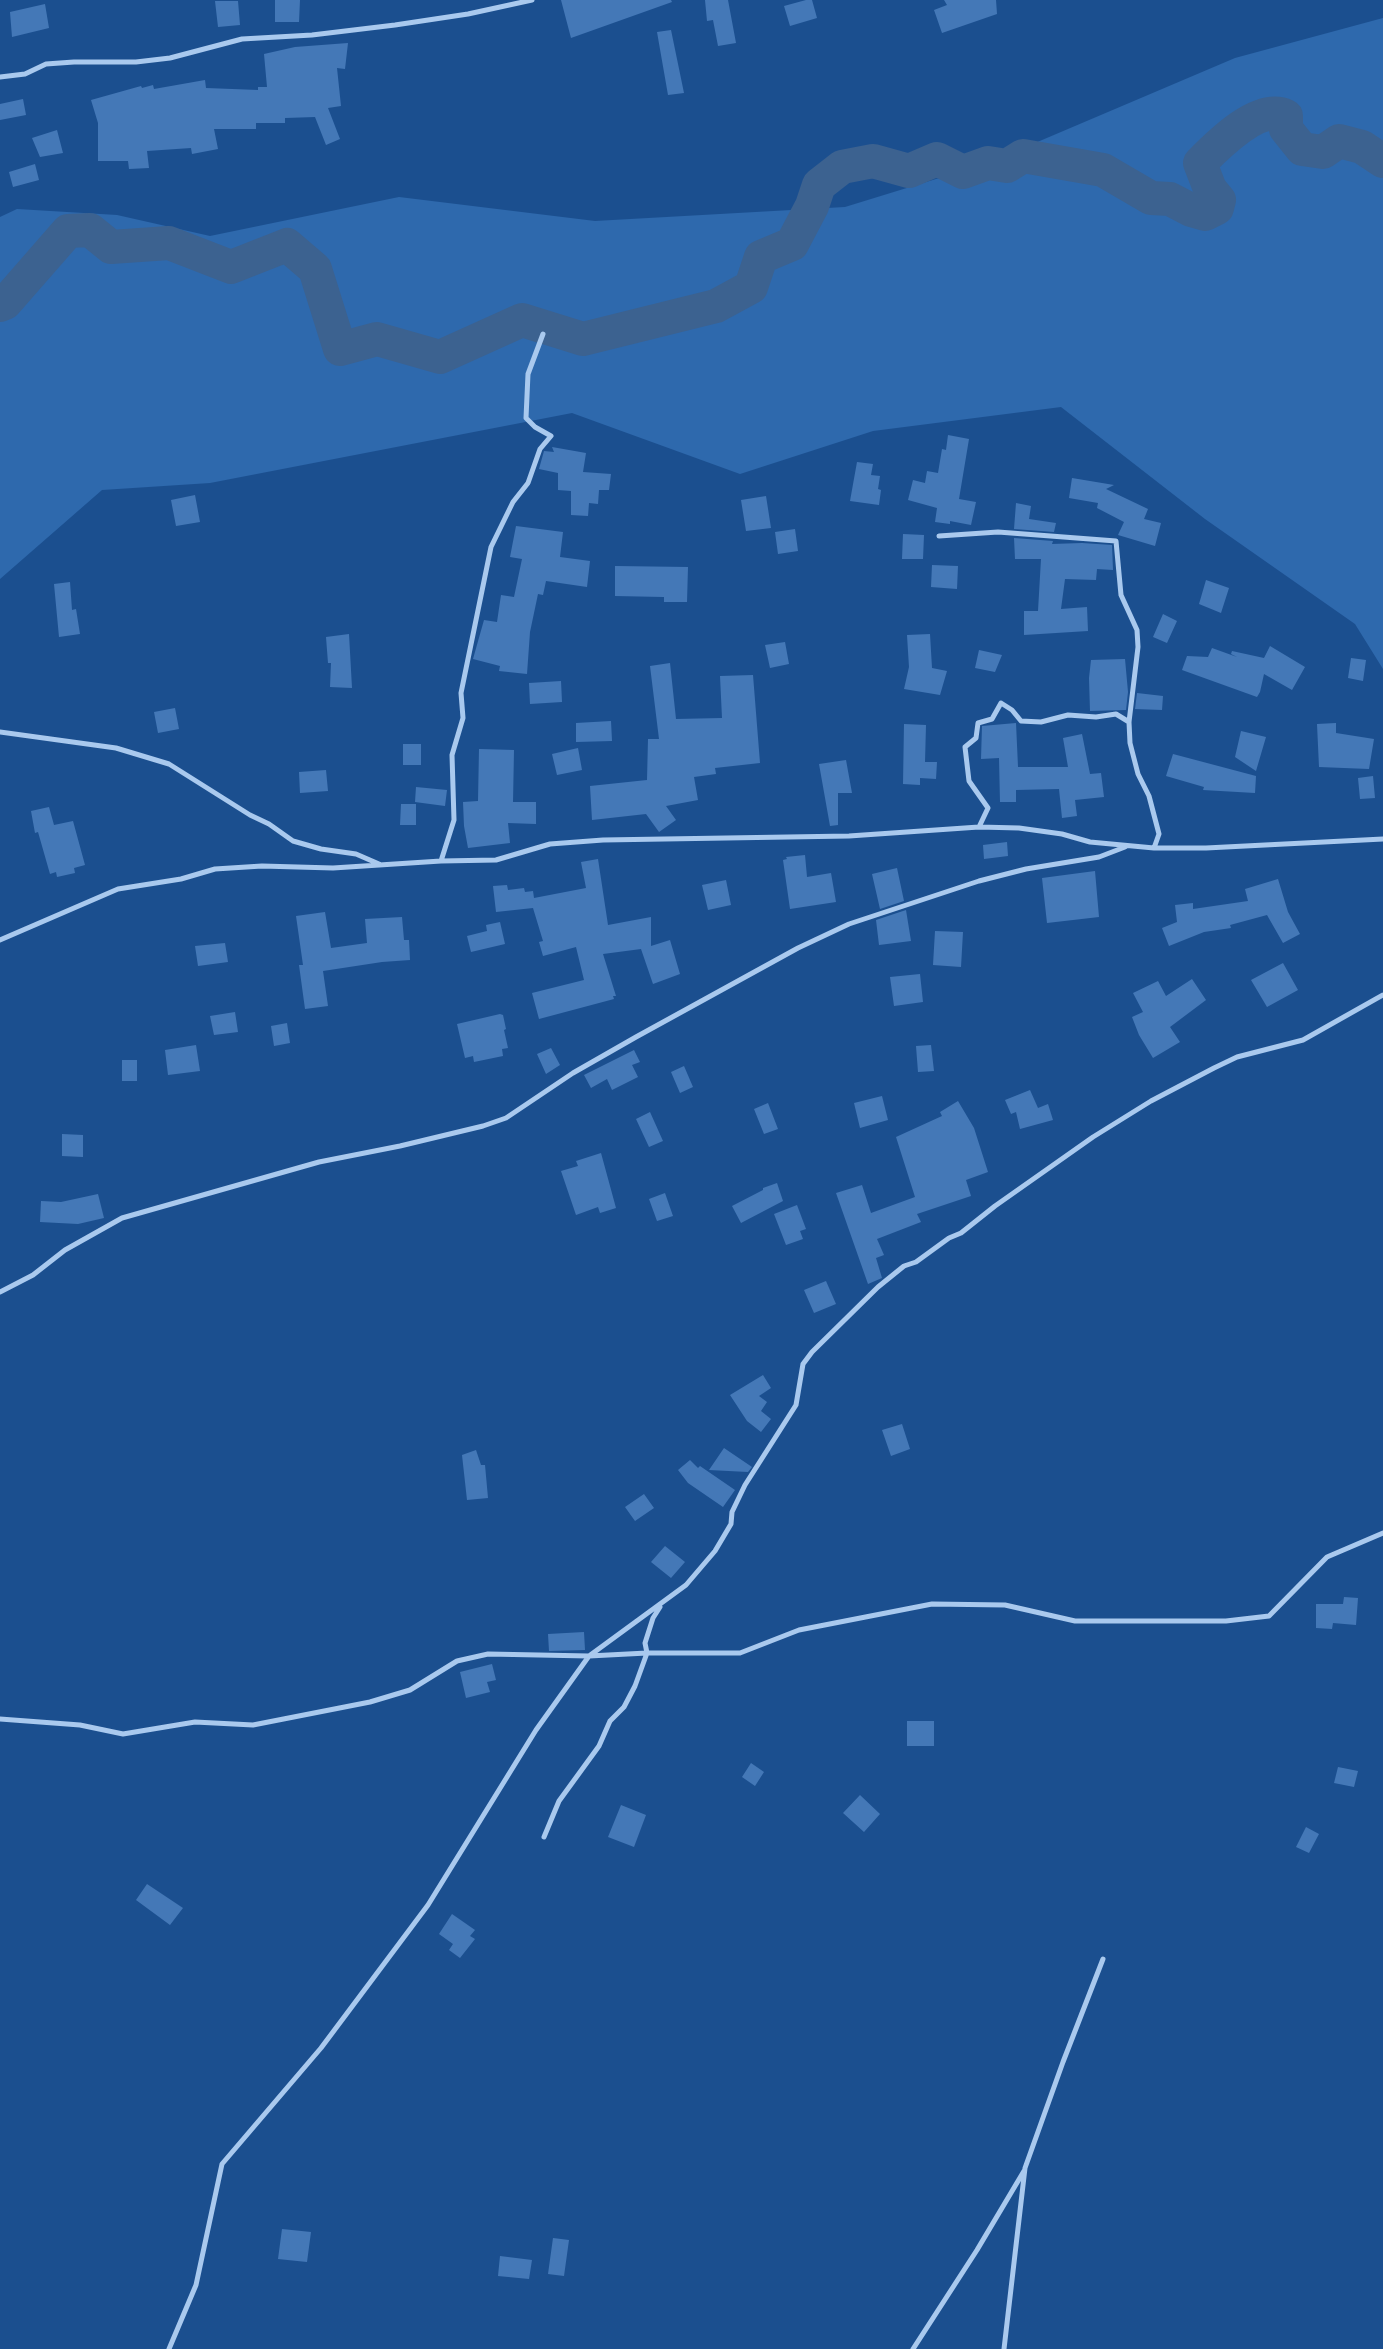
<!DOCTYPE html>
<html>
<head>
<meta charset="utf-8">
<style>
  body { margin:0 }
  canvas { display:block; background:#1b4f8f }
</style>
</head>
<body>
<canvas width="1383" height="2349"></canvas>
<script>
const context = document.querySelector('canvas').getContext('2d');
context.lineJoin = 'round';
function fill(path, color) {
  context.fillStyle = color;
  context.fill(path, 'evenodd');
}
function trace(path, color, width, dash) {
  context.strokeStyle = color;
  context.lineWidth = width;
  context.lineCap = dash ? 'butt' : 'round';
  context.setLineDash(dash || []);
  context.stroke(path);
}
const green = new Path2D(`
  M 1383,18 L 1383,669 L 1355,624 L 1205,519 L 1061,407 L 873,431 L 740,474 L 572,413 L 210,483 L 102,490 L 0,579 L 0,217 L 17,209 L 117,215 L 210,236 L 399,197 L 595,221 L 845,207 L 988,163 L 1235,58 Z`);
const river = new Path2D(`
  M 0,305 L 5,303 L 68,231 L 90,230 L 111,247 L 169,243 L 231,267 L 287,245 L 315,269 L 340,349 L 377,339 L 440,357 L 522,320 L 583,339 L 716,306 L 751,287 L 761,257 L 792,244 L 812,206 L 819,185 L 842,167 L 873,161 L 909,171 L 937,159 L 963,172 L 988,163 L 1007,166 L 1023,156 L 1103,170 L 1151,198 L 1170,199 L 1191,210 L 1205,214 L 1217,208 L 1219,200 L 1210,189 L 1200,163 C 1218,145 1259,103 1286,116 L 1286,129 L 1302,149 L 1323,152 L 1339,141 L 1362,147 L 1383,161`);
const building = new Path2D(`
  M 275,0 L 300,0 L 299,22 L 275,22 Z
  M 561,0 L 671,0 L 672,2 L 571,38 Z
  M 705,0 L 728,0 L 736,43 L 718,46 L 713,20 L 707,21 Z
  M 806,0 L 812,0 L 817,18 L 790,26 L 784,6 Z
  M 944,0 L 996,0 L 997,14 L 942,33 L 934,10 L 947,5 Z
  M 215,1 L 238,1 L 240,25 L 218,27 Z
  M 45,4 L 49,28 L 12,37 L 10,12 Z
  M 671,30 L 684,93 L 668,95 L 657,32 Z
  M 348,43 L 345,69 L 337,68 L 341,106 L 328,108 L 340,139 L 326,145 L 315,117 L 285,118 L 285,123 L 256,123 L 256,129 L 214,129 L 218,149 L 192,154 L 191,148 L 147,151 L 149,168 L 129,169 L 128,161 L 98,161 L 98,123 L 91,100 L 141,86 L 142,88 L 153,85 L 154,89 L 205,80 L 206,88 L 258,90 L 258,87 L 267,87 L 264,54 L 295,47 Z
  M 23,99 L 26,115 L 0,120 L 0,104 Z
  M 57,130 L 63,153 L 40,157 L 32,138 Z
  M 35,164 L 39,180 L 13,187 L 9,172 Z
  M 948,435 L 969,439 L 959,499 L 976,502 L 971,525 L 950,521 L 950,524 L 935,522 L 937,508 L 908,500 L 913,480 L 925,483 L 927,471 L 938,473 L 942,449 L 946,450 Z
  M 552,447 L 586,453 L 583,472 L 611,474 L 609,490 L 599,490 L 598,504 L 589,503 L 588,516 L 571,515 L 571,491 L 558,490 L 558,473 L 539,469 L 544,451 L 554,452 Z
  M 857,462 L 873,464 L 871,475 L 880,476 L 878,489 L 881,490 L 879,505 L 850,501 Z
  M 1072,478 L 1114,485 L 1106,489 L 1148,509 L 1144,519 L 1161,523 L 1155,546 L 1118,535 L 1124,522 L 1097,508 L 1098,503 L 1069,498 Z
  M 195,495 L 200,522 L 176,526 L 171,500 Z
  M 766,496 L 771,528 L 746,531 L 741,500 Z
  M 1016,503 L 1031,506 L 1029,519 L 1056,523 L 1054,532 L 1014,529 Z
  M 516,526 L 563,532 L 560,557 L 590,561 L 587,587 L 546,581 L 543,595 L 538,594 L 530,632 L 527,674 L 499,671 L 500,666 L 473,659 L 484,620 L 497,622 L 501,595 L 514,597 L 522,559 L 510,557 Z
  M 795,529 L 798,551 L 778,554 L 775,532 Z
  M 903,534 L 924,535 L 923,559 L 902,559 Z
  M 1014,538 L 1053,541 L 1052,544 L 1082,543 L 1112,545 L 1113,570 L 1097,569 L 1096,580 L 1065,579 L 1061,609 L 1087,607 L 1088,631 L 1024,635 L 1024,611 L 1038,611 L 1041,559 L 1015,559 Z
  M 932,565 L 958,566 L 957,589 L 931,587 Z
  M 615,566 L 688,567 L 687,602 L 664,602 L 664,597 L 615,596 Z
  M 1206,580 L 1229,588 L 1221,613 L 1199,604 Z
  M 70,582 L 72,610 L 76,609 L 80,634 L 59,637 L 54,584 Z
  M 1163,614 L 1177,621 L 1167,643 L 1153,637 Z
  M 349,634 L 352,688 L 330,687 L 331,663 L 328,663 L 326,637 Z
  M 930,634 L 932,668 L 947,671 L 940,695 L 904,689 L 909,667 L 907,635 Z
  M 785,642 L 789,664 L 770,668 L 765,645 Z
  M 1270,646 L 1305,667 L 1292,690 L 1264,674 L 1260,692 L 1257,697 L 1182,670 L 1187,656 L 1208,657 L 1212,648 L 1237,657 L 1231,654 L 1232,651 L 1264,658 Z
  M 979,650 L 1002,655 L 995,672 L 975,668 Z
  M 1351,658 L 1366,660 L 1363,681 L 1348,678 Z
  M 1125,659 L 1128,692 L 1126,710 L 1090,711 L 1089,678 L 1091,660 Z
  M 670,663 L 676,719 L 722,718 L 720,676 L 753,675 L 760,763 L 715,768 L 716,774 L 694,777 L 698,800 L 666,806 L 676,820 L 659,832 L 646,814 L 592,820 L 590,786 L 647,780 L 648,739 L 659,739 L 650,666 Z
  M 561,681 L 562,702 L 530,704 L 529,683 Z
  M 1137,693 L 1163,696 L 1162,710 L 1135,709 Z
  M 175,708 L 179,729 L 158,733 L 154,712 Z
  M 611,721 L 612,741 L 576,742 L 576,723 Z
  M 1016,723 L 1018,767 L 1068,767 L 1063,738 L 1082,734 L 1090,774 L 1101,773 L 1104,797 L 1075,800 L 1077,816 L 1062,818 L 1059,789 L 1016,790 L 1016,802 L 1000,802 L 999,758 L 981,759 L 982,726 Z
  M 1336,723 L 1336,733 L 1374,739 L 1369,769 L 1319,767 L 1317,724 Z
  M 904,724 L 926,725 L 925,762 L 937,762 L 936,779 L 920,778 L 920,785 L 903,784 Z
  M 1241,731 L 1266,737 L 1256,771 L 1235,757 Z
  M 403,744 L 421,744 L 421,765 L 403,765 Z
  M 578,748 L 582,770 L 557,775 L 552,754 Z
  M 479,749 L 514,750 L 513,802 L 536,802 L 536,824 L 508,823 L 510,843 L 468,848 L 464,826 L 463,802 L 478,801 Z
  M 1173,754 L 1256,776 L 1255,793 L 1203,790 L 1204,787 L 1166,776 Z
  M 846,760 L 852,793 L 838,793 L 838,825 L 830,826 L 819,764 Z
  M 326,770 L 328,791 L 300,793 L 299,772 Z
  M 1373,776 L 1375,798 L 1360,799 L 1358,778 Z
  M 416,787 L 447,790 L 445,806 L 415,802 Z
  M 401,804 L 416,804 L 416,825 L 400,825 Z
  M 49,807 L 54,825 L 73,821 L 85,865 L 74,868 L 75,873 L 57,877 L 56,872 L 50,874 L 38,832 L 35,833 L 31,811 Z
  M 1007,842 L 1008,856 L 984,859 L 983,845 Z
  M 805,855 L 807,877 L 831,873 L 836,902 L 790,909 L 783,860 L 787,859 L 786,857 Z
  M 598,859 L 608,925 L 651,917 L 651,946 L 670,940 L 680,974 L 653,984 L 641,949 L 603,954 L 616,996 L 613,996 L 614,999 L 539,1019 L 532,993 L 584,980 L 576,947 L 543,956 L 539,942 L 543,941 L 533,908 L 496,912 L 493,886 L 507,885 L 508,890 L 524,888 L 525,892 L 533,891 L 534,898 L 586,888 L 581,862 Z
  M 897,868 L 904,901 L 880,909 L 872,874 Z
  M 1095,871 L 1099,917 L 1047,923 L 1042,878 Z
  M 1278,879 L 1288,912 L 1300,934 L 1283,943 L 1267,915 L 1230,925 L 1231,928 L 1204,932 L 1169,946 L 1162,928 L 1177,922 L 1175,905 L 1193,903 L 1193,909 L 1248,901 L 1245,889 Z
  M 726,880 L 731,905 L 708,910 L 702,885 Z
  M 906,910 L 911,941 L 879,945 L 876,920 Z
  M 325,912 L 331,948 L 367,943 L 365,919 L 402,917 L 404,940 L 409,940 L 410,960 L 382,962 L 323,971 L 328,1006 L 305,1009 L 299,965 L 303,965 L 296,916 Z
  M 500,922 L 505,944 L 471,952 L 467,936 L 487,931 L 486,925 Z
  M 935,931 L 963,932 L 961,967 L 933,965 Z
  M 225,943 L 228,962 L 198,966 L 195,946 Z
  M 1283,963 L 1298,990 L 1267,1007 L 1251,980 Z
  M 920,974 L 923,1002 L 894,1006 L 890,977 Z
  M 1192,979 L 1206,1000 L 1170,1027 L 1180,1042 L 1153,1058 L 1139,1035 L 1132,1017 L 1143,1012 L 1133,993 L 1158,981 L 1166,996 Z
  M 235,1012 L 238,1032 L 214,1035 L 210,1016 Z
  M 500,1014 L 503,1015 L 506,1029 L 504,1030 L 508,1048 L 502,1049 L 503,1056 L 474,1062 L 473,1056 L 465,1058 L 457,1024 Z
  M 287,1023 L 290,1043 L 274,1046 L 271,1026 Z
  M 196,1045 L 200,1071 L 168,1075 L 165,1050 Z
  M 931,1045 L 934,1071 L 918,1072 L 916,1046 Z
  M 551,1048 L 560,1065 L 546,1074 L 537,1054 Z
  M 634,1050 L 640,1062 L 632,1065 L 638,1077 L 612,1090 L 607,1079 L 591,1088 L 584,1075 Z
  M 122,1060 L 137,1060 L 137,1081 L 122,1081 Z
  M 684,1066 L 693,1087 L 680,1093 L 671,1072 Z
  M 1030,1090 L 1038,1108 L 1048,1104 L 1053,1120 L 1020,1129 L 1016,1112 L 1011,1114 L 1005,1100 Z
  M 882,1096 L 888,1120 L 860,1128 L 854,1103 Z
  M 958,1101 L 974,1128 L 988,1172 L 966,1180 L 971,1196 L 917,1214 L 921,1222 L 877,1239 L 884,1255 L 876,1258 L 882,1278 L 868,1284 L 836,1193 L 862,1185 L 871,1213 L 915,1197 L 896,1137 L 942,1116 L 940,1112 Z
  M 768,1103 L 778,1129 L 764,1134 L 754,1109 Z
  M 650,1112 L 663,1141 L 649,1147 L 636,1119 Z
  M 62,1134 L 83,1135 L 83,1157 L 62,1156 Z
  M 601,1153 L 616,1208 L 600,1213 L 598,1207 L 576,1215 L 561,1171 L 578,1166 L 576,1161 Z
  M 777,1183 L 783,1201 L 741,1223 L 732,1206 L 763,1190 L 763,1188 Z
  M 665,1193 L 673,1216 L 657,1221 L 649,1199 Z
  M 98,1194 L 104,1218 L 78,1224 L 40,1222 L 41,1201 L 61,1202 Z
  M 797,1205 L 806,1229 L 800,1231 L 803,1239 L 786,1245 L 774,1214 Z
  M 826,1281 L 836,1304 L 814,1313 L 804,1290 Z
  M 763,1375 L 771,1388 L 759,1396 L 767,1402 L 761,1411 L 771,1419 L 761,1432 L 747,1421 L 730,1395 Z
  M 902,1424 L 910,1449 L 891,1456 L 882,1430 Z
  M 724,1448 L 752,1467 L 748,1472 L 709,1470 Z
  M 476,1450 L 481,1465 L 485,1465 L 488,1498 L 467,1500 L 462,1455 Z
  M 690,1460 L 698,1468 L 700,1466 L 735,1490 L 723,1507 L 688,1483 L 678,1470 Z
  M 644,1494 L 654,1508 L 635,1521 L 625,1507 Z
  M 665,1546 L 685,1562 L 671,1578 L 651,1562 Z
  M 1344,1597 L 1358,1598 L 1356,1625 L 1333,1623 L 1332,1629 L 1316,1628 L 1316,1604 L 1343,1604 Z
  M 584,1632 L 585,1650 L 549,1651 L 548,1634 Z
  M 492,1664 L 496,1680 L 487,1682 L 490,1692 L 466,1698 L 460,1672 Z
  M 907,1721 L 934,1721 L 934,1746 L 907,1746 Z
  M 751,1763 L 764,1772 L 755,1786 L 742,1777 Z
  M 1338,1767 L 1358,1771 L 1354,1787 L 1334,1783 Z
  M 860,1795 L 880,1814 L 864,1832 L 843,1813 Z
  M 621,1805 L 646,1815 L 634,1847 L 608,1837 Z
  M 1306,1827 L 1319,1834 L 1309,1853 L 1296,1847 Z
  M 147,1884 L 183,1908 L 170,1925 L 136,1900 Z
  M 452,1914 L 475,1930 L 470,1936 L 475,1939 L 460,1958 L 449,1950 L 453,1944 L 439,1934 Z
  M 282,2229 L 311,2232 L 307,2262 L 278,2259 Z
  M 553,2238 L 569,2240 L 564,2276 L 548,2274 Z
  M 500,2256 L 532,2260 L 529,2279 L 498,2276 Z`);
const street = new Path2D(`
  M 0,77 L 25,74 L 46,64 L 74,62 L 136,62 L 170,58 L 242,39 L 312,35 L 395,25 L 468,14 L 532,0
  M 939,536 L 998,532 L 1116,541 L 1121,595 L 1137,630 L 1138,647 L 1129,722 L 1130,743 L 1138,774 L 1149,796 L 1159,834 L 1154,848
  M 0,732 L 116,748 L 169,764 L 250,815 L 269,824 L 293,841 L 321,849 L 356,854 L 379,864
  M 979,827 L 988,808 L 969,781 L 965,747 L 976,738 L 978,723 L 992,719 L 1001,703 L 1012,710 L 1021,721 L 1041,722 L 1068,715 L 1096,717 L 1116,714 L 1129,722
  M 441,861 L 454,820 L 452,755 L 463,718 L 461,693 L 491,547 L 513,502 L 528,483 L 540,449 L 551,436 L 535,427 L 526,418 L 528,374 L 543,334
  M 0,940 L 118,889 L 181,879 L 215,869 L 262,866 L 333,868 L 441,861 L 496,860 L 550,844 L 603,840 L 849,836 L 979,827 L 1019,828 L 1062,834 L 1090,842 L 1154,848 L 1206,848 L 1383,839
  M 0,1292 L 33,1275 L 65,1250 L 122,1218 L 319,1162 L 400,1146 L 483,1126 L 506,1118 L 573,1073 L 636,1037 L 798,948 L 849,924 L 979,881 L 1026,869 L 1099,857 L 1125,847
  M 0,1719 L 80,1725 L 123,1734 L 195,1722 L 253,1725 L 370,1702 L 410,1690 L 457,1661 L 488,1654 L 589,1656 L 647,1653 L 740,1653 L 799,1630 L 932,1604 L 1005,1605 L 1075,1621 L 1226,1621 L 1269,1616 L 1327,1557 L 1383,1533
  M 544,1837 L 559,1801 L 599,1746 L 610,1721 L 624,1707 L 635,1686 L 647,1653 L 645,1643 L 653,1618 L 660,1607
  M 169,2349 L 196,2285 L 222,2164 L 321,2048 L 428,1905 L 536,1730 L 589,1656 L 686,1585 L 715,1551 L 731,1524 L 732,1512 L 745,1485 L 796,1405 L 803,1364 L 812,1352 L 878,1287 L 904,1266 L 916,1262 L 949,1238 L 961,1233 L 995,1206 L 1093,1137 L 1151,1101 L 1214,1068 L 1237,1057 L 1303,1040 L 1383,995
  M 913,2349 L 977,2250 L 1024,2171
  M 1004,2349 L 1025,2168 L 1063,2062 L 1103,1959`);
fill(green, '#2e69ad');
trace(river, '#3c6290', 34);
fill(building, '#4478b7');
trace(street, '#a9c9ee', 5);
</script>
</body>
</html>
